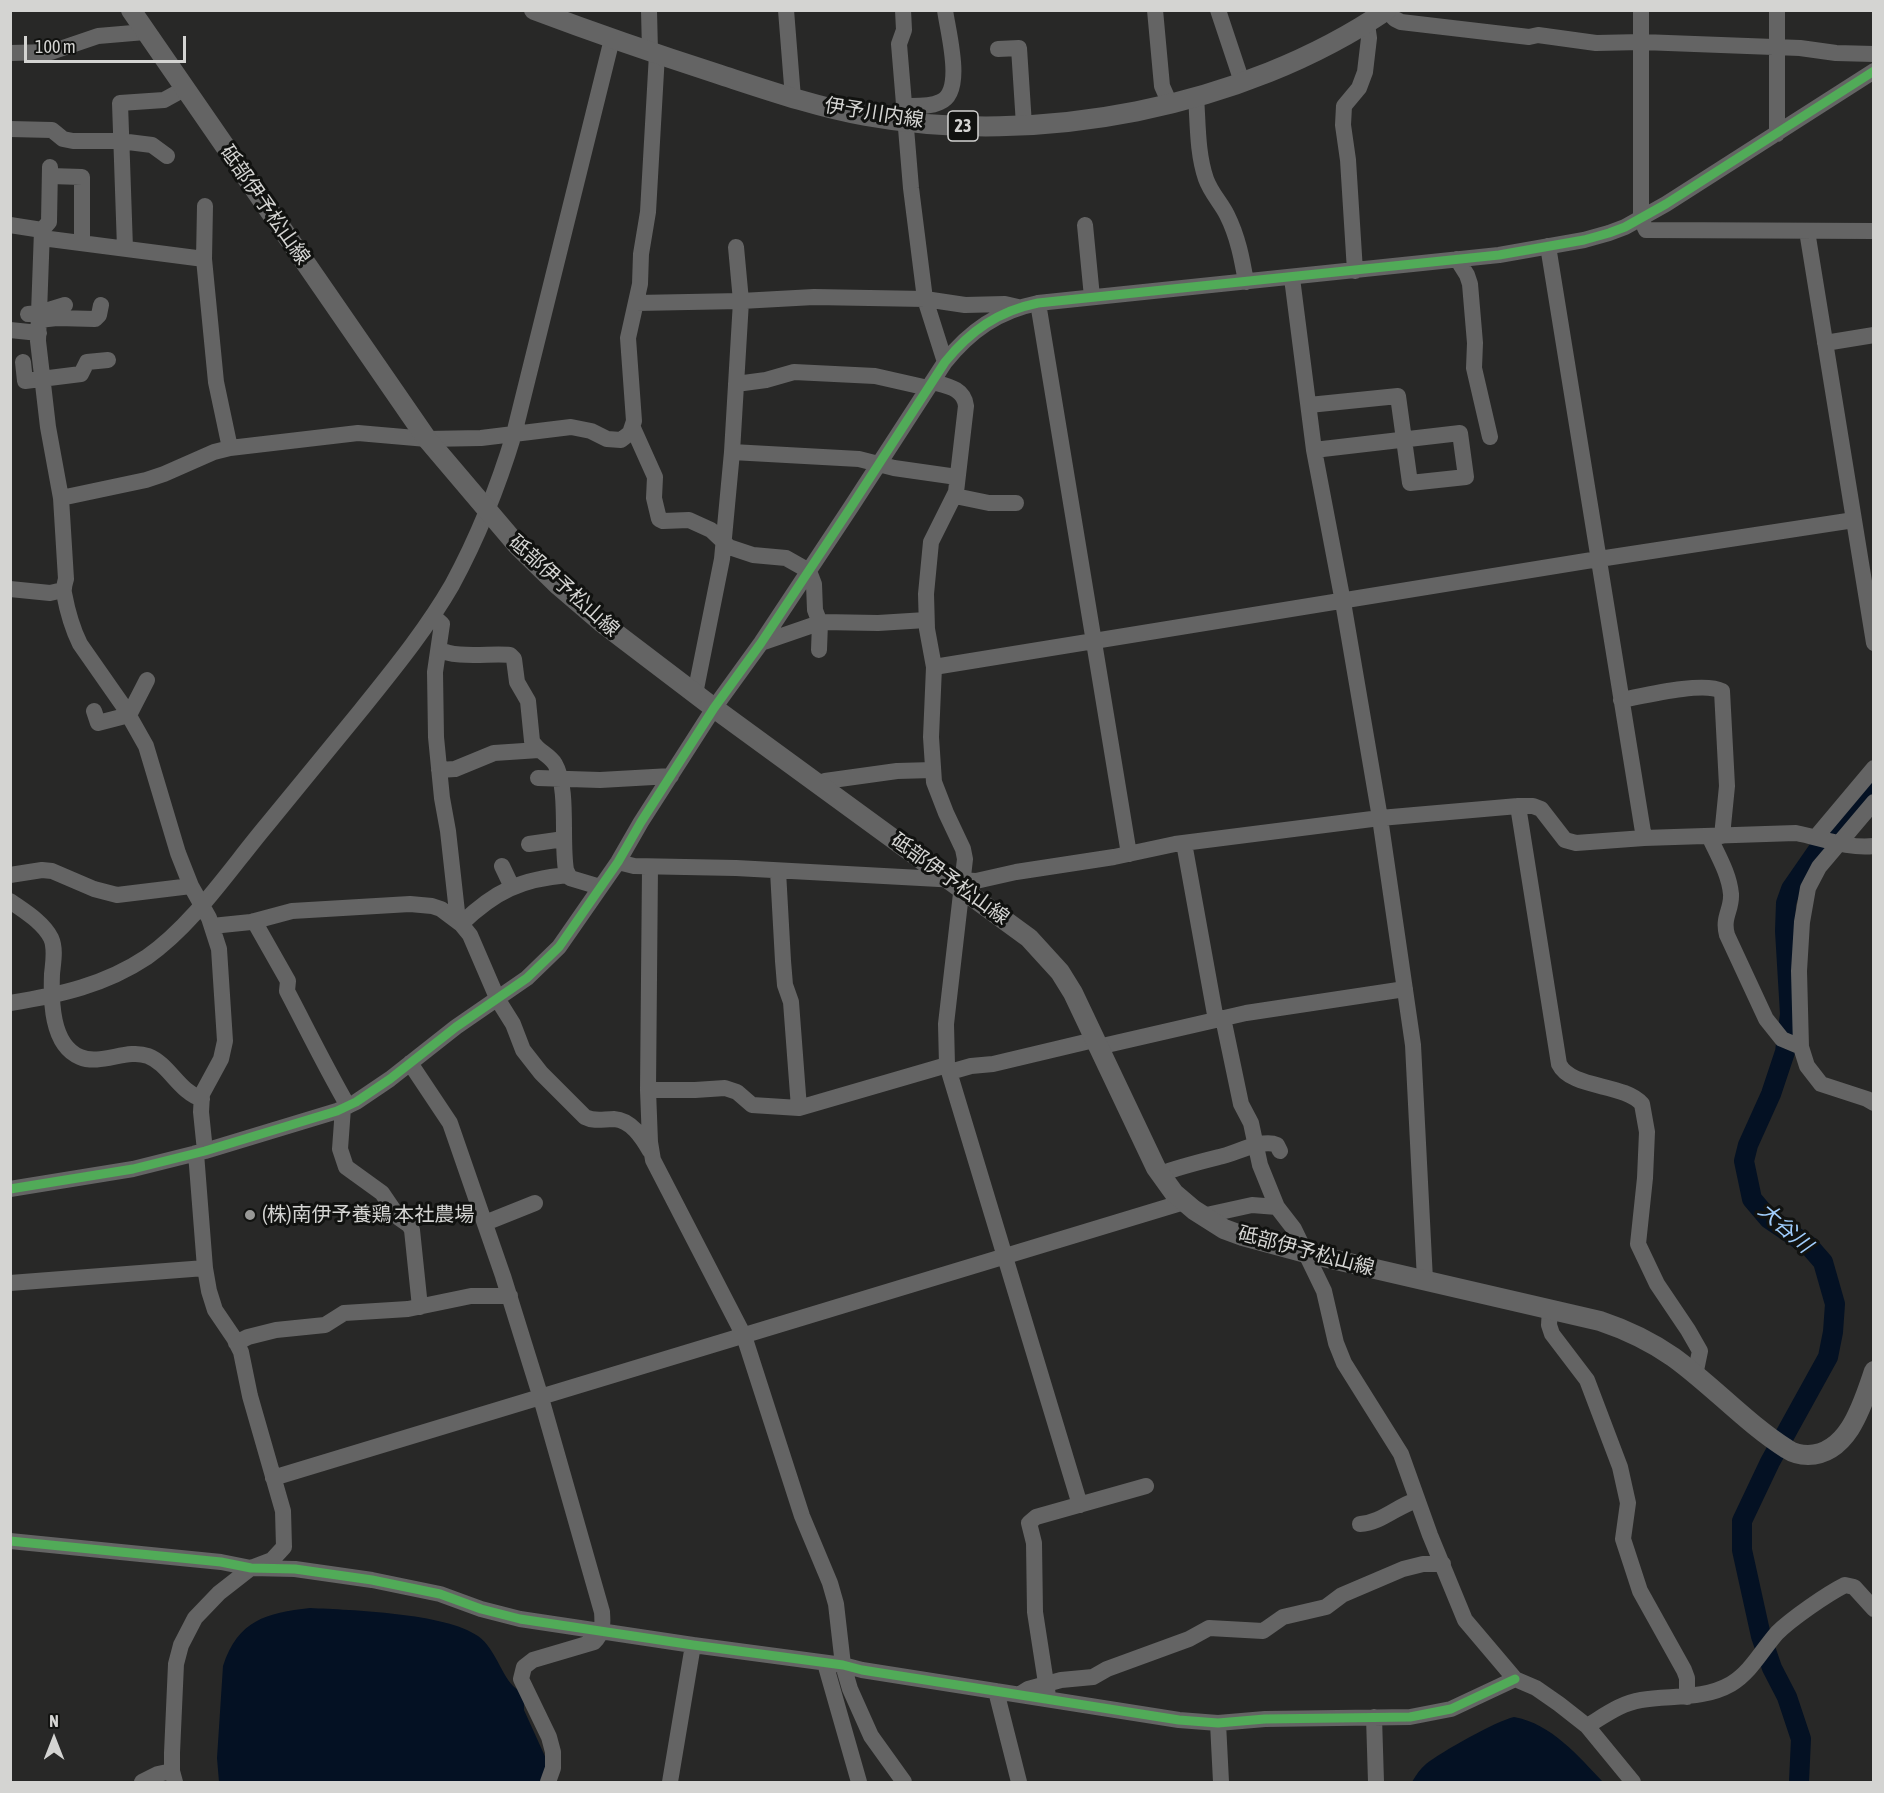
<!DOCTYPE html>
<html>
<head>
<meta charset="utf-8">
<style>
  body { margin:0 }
  #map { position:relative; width:1884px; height:1793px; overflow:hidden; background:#282827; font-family:"Asap Condensed",sans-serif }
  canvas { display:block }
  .frame { position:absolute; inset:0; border:12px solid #d4d4d2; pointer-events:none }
  .north { position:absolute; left:24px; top:1709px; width:60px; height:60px; -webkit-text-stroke:4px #111210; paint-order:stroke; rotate:0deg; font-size:16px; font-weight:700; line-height:24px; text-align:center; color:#d4d4d2 }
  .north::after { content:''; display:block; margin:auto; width:21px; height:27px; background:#d4d4d2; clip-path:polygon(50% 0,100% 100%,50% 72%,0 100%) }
  .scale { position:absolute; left:24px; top:36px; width:162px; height:27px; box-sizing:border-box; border:3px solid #d4d4d2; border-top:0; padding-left:8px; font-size:18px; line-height:21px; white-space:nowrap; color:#d4d4d2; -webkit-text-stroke:4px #111210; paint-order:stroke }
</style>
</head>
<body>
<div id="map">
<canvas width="1884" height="1793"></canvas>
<div class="frame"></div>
<div class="north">N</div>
<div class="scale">100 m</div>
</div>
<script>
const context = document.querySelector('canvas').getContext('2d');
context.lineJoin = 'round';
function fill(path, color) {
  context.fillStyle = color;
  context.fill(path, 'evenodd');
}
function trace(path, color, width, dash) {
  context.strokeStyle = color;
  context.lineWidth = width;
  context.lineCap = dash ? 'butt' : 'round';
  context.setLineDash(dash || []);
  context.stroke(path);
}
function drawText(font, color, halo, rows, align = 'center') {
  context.font = font + ' "Asap Condensed","Noto Sans JP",sans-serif';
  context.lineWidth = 6;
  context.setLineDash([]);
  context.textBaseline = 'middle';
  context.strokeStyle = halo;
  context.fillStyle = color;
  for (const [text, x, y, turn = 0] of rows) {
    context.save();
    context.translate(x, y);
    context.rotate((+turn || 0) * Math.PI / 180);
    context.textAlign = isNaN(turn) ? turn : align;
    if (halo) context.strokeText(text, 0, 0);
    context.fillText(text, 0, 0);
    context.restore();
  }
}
const water = new Path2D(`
  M 310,1608 C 351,1610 445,1613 478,1636 C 497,1649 503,1683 519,1690 L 524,1702 L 524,1710 L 548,1763 L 542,1782 L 219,1782 L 217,1758 L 223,1666 C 238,1620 266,1613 310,1608 Z
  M 1514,1717 C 1552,1724 1578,1756 1603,1782 L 1412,1782 C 1416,1775 1420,1769 1426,1764 C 1441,1752 1496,1721 1514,1717 Z`);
const river = new Path2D(`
  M 1799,1782 L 1801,1739 L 1787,1697 L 1772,1668 L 1761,1636 L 1742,1550 L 1742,1521 L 1770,1462 L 1828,1357 L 1833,1332 L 1835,1304 L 1823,1262 L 1809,1246 L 1769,1219 L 1752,1199 L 1744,1161 L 1748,1145 L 1771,1094 L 1785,1052 L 1790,1014 L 1785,931 L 1786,903 L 1791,889 L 1818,850 L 1842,825 L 1874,784`);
const minor = new Path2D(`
  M 649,10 L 650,52
  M 786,10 L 793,98
  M 903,10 L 904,30 L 899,44 L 911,188 L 925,299 L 945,362
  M 1155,10 L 1162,86 L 1170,104
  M 1218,10 L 1242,82
  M 1641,10 L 1641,219 L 1646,230 L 1874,231
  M 1387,11 L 1395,19 L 1401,22 L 1529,37 L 1538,35 L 1596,43 L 1642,42 L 1800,48 L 1836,53 L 1874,54
  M 998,49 L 1019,48 L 1024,125
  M 10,53 L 51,52 L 98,36 L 145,32
  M 1196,96 C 1198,123 1197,153 1206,179 C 1211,193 1221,203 1227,215 C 1238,237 1242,259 1246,282
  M 903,106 C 915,106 930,107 940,102 C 965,92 948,33 945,10
  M 10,129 L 52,130 L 63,139 L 73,141 L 120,141 L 152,145 L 167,156
  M 1777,134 L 1777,10
  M 50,176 L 82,177 L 82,243
  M 10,225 L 42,230 L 38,341 L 48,427 L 61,498 L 66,579 C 65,583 63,588 64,593 C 67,609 72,628 80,644 L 124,707 L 146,746 L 178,853 L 191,886 L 209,918 L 219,949 L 225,1041 L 221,1059 L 202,1094 L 201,1112 L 205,1151
  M 1085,225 L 1092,297
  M 42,230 L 49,222 L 50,167
  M 1807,231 L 1874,643
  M 42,238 L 204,259 L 216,382 L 230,448
  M 1548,246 L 1644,838
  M 125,248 L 120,103 L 164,100 L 184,89
  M 204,259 L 205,206
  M 1457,259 L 1467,275 L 1470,284 L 1475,343 L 1474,368 L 1490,437
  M 1355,271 L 1348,160 L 1343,125 L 1344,106 L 1359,88 L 1365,72 L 1369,38 L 1367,24
  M 1292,278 L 1314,450 L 1343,602 L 1380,818 L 1413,1045 L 1425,1280
  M 636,303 L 741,301 L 814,297 L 925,299 L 965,305 L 1005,304 L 1018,307
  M 1038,303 L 1129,854
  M 28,314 L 39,313 L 65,305
  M 39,320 L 57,318 L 95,319 L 99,315 L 101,305
  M 10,330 L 39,333
  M 1825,343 L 1874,335
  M 23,362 L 25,381 L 81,374 L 87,362 L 108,360
  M 932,382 C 947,386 964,388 966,406 L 956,492 L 931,542 L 926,594 L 927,629 L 934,667 L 931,737 L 934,782 L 946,813 L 963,849 L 965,859 L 946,1024 L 947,1065 L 1080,1505
  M 736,384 L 766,380 L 794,372 L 875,376 L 928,388
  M 1309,405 L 1398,396 L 1410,483 L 1466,477 L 1460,433 L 1314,450
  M 633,428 L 655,477 L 654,498 L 659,519 L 663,521 L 689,520 L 711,530 L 729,547 L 753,555 L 786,558 L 809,571 L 814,584 L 815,610 L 820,623 L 819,650
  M 732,452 L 859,459 L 894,468 L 957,477
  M 955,496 L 989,503 L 1016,503
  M 61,498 L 146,480 L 164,474 L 214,452 L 230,448 L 358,433 L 427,439 L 481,438 L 571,427 L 591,431 L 607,439 L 621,440 L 630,433 L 634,421 L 628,338 L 640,284 L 641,254 L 648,212 L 657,54
  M 10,589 L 50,593 L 63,590
  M 433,616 L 442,624 L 435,672 L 436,737 L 442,798 L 448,831 L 458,921
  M 761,643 L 822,622 L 878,623 L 926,620
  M 439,649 C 454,659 491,653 510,655 L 514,659 L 517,682 L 528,701 L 532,741 C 538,752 549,754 555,764 C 569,788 561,841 566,870 L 570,878 L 600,887
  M 934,667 L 1586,561 L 1854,520
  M 695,694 L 722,559 L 732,452 L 741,301 L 736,247
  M 1621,700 C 1643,696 1703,681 1722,691 L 1727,786 L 1722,836
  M 94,711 L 98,723 L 129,715 L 147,680
  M 439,770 L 455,769 L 494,753 L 539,750
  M 538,778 L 600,780 L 671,776
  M 821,785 L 825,781 L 897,771 L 933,770
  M 1874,802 L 1819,867 L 1808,888 L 1802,922 L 1799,971 L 1801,1047 L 1807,1066 L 1821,1084 L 1867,1099 L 1874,1103
  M 1518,806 L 1559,1064 C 1571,1089 1624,1083 1642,1104 L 1647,1132 L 1645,1178 L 1638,1244 L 1657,1284 L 1688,1330 L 1700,1351 L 1695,1375
  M 1709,836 C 1717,854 1729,873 1731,894 C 1732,910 1722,917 1727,935 L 1766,1019 L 1782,1039 L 1801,1047
  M 1816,837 L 1874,768
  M 1184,843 L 1216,1020
  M 529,844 L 564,839
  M 618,862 L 634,866 L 736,868 L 976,881 L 1016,872 L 1114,857 L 1175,844 L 1380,818 L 1518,806 L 1533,806 L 1541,809 L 1565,840 L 1576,843 L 1644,838 L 1796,833 C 1822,838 1847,849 1874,846
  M 502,866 L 512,887
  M 650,867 L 648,1090 L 650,1142 L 653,1160 L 744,1336 L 802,1516 L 830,1583 L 836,1604 L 843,1665 L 850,1689 L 871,1736 L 904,1782
  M 778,871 L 783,961 L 785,985 L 791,1002 L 799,1108
  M 10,875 L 42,870 L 52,871 L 94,889 L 117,895 L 191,886
  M 10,901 C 24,911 43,922 51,938 C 56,949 53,963 52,974 C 51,1000 51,1045 80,1057 C 101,1066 127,1048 148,1056 C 169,1064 179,1092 202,1099
  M 254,921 L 288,981 L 287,991 C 307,1029 326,1068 348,1106
  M 461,924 C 495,891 521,879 568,875
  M 212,926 L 251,922 L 292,911 L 410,904 L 432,906 L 441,909 L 461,924 L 470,935 L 498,1000 L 513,1024 L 523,1050 L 541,1073 L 585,1117 C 595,1122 603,1119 614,1119 C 631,1120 642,1137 650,1151
  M 10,1003 C 60,995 105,985 147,957 C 193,925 230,869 266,826 C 298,787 329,749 361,710 C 393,670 426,630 452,585 C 478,537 498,487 514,434 L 612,39
  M 1223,1018 L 1241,1104 L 1251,1123 L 1260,1165 L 1277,1207 L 1294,1229 L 1324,1291 L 1336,1343 L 1344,1363 L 1401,1454 L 1430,1535 L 1465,1620 L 1515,1679 L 1536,1688 L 1559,1704 L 1587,1726 L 1633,1782
  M 1098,1047 L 1246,1013 L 1405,989
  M 410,1063 L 450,1123 L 503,1276 L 541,1398 L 602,1612 C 603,1625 603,1633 594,1642 L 533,1660 L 524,1667 L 521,1679 L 549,1737 L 553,1752 L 553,1768 L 548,1782
  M 950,1072 L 971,1066 L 993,1064 L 1094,1040
  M 648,1090 L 695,1090 L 725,1088 L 737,1092 L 752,1105 L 799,1108 L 947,1065
  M 343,1108 L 340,1149 L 346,1167 L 382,1193 L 399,1218 L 409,1225 L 412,1230 L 420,1307
  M 1160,1174 C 1179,1167 1199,1162 1219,1157 C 1235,1154 1262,1138 1277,1145 L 1280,1151
  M 10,1189 L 133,1169 L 205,1151 L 337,1111 L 356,1102 L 390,1079 L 456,1027 L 527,978 L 559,947 L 618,862 L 641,822 L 714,708 L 761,643 L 851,507 L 945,362 C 970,331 998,311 1038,303 L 1499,255 L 1584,240 L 1609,233 L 1625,227 L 1666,204 L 1874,71
  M 1202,1216 L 1252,1205 L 1277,1207
  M 485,1223 L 535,1203
  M 10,1283 L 205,1268
  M 1550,1309 L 1549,1325 L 1552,1334 L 1587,1380 L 1620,1467 L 1628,1503 L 1623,1539 L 1640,1591 L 1684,1670 L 1687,1678 L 1687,1697
  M 236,1343 L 248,1337 L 276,1330 L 325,1325 L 344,1313 L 408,1309 L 471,1296 L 510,1296
  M 273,1478 L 1184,1202
  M 1360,1524 C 1381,1523 1397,1506 1417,1500
  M 10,1541 L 221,1562 L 251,1568 L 295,1569 L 372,1580 L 440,1594 L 481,1609 L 520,1619 L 693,1645 L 843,1665 L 862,1670 L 1179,1720 L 1218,1723 L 1265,1719 L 1410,1717 L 1451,1709 L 1515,1679
  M 825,1663 L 859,1782
  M 996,1691 L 1019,1782
  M 1020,1694 L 1028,1689 L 1061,1680 L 1093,1677 L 1107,1669 L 1189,1639 L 1209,1628 L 1263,1631 L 1283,1617 L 1326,1607 L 1342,1595 L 1403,1569 L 1423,1564 L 1443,1564
  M 1048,1696 L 1035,1612 L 1034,1543 L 1029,1523 L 1036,1517 L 1146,1486
  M 1374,1717 L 1376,1782
  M 1218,1723 L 1221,1782
  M 1587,1726 C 1604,1716 1621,1703 1641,1700 C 1671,1695 1703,1700 1731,1684 C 1751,1672 1762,1650 1777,1633 C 1791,1619 1827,1594 1845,1585 L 1854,1587 L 1874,1609
  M 142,1782 L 158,1774 L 172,1771
  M 175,1782 L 172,1771 L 172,1753 L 176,1664 L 181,1645 L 195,1618 L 219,1593 L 251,1568 L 272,1560 L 284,1547 L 283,1511 L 250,1396 L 241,1352 L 234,1338 L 215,1310 L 209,1291 L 205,1268 L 196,1153
  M 670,1782 L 693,1645`);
const major = new Path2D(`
  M 131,10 L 427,439 L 517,545 L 559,586 L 601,622 L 714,708 L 1029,938 L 1060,972 L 1073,993 L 1156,1168 L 1174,1193 L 1194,1210 L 1224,1229 L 1243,1236 L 1306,1253 L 1600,1321 C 1627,1330 1650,1341 1673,1357 C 1712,1385 1747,1424 1787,1449 C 1793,1453 1801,1455 1808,1455 C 1849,1454 1863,1403 1874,1371
  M 534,10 C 595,33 656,54 718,74 C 767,90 816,107 866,116 C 1037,147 1243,108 1387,10`);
const cycleway = new Path2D(`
  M 10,1189 L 133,1169 L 205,1151 L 337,1111 L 356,1102 L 390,1079 L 456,1027 L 527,978 L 559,947 L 618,862 L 641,822 L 714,708 L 761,643 L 851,507 L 945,362 C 970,331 998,311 1038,303 L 1499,255 L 1584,240 L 1609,233 L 1625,227 L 1666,204 L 1874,71
  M 10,1541 L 221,1562 L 251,1568 L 295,1569 L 372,1580 L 440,1594 L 481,1609 L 520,1619 L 693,1645 L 843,1665 L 862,1670 L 1179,1720 L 1218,1723 L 1265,1719 L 1410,1717 L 1451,1709 L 1515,1679`);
const markers = [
  [250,1215,6,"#989896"]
];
const shields = [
  [963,126,30]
];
const shieldNames = [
  ["23",963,126]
];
const streetNames = [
  ["伊予川内線",874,113,9],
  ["砥部伊予松山線",265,205,55],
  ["砥部伊予松山線",564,586,42],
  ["砥部伊予松山線",950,879,36],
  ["砥部伊予松山線",1306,1251,15]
];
const poiNames = [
  ["(株)南伊予養鶏 本社農場",262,1215]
];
const waterNames = [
  ["大谷川",1785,1228,41]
];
fill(water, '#041123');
trace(river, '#041123', 20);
trace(minor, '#646464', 16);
trace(major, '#646464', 20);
trace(cycleway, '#51ab58', 9);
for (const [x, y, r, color] of markers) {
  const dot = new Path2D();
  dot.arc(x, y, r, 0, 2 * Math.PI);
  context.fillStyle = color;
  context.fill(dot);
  trace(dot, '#111210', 2);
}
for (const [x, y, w] of shields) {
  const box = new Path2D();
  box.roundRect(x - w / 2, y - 15, w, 30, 4.5);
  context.fillStyle = '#111210';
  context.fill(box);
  trace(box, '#d4d4d2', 1.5);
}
drawText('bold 18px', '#d4d4d2', null, shieldNames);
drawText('20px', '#d4d4d2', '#111210', streetNames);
drawText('20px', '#d4d4d2', '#111210', poiNames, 'left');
drawText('italic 21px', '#a0cdfc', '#111210', waterNames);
</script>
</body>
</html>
